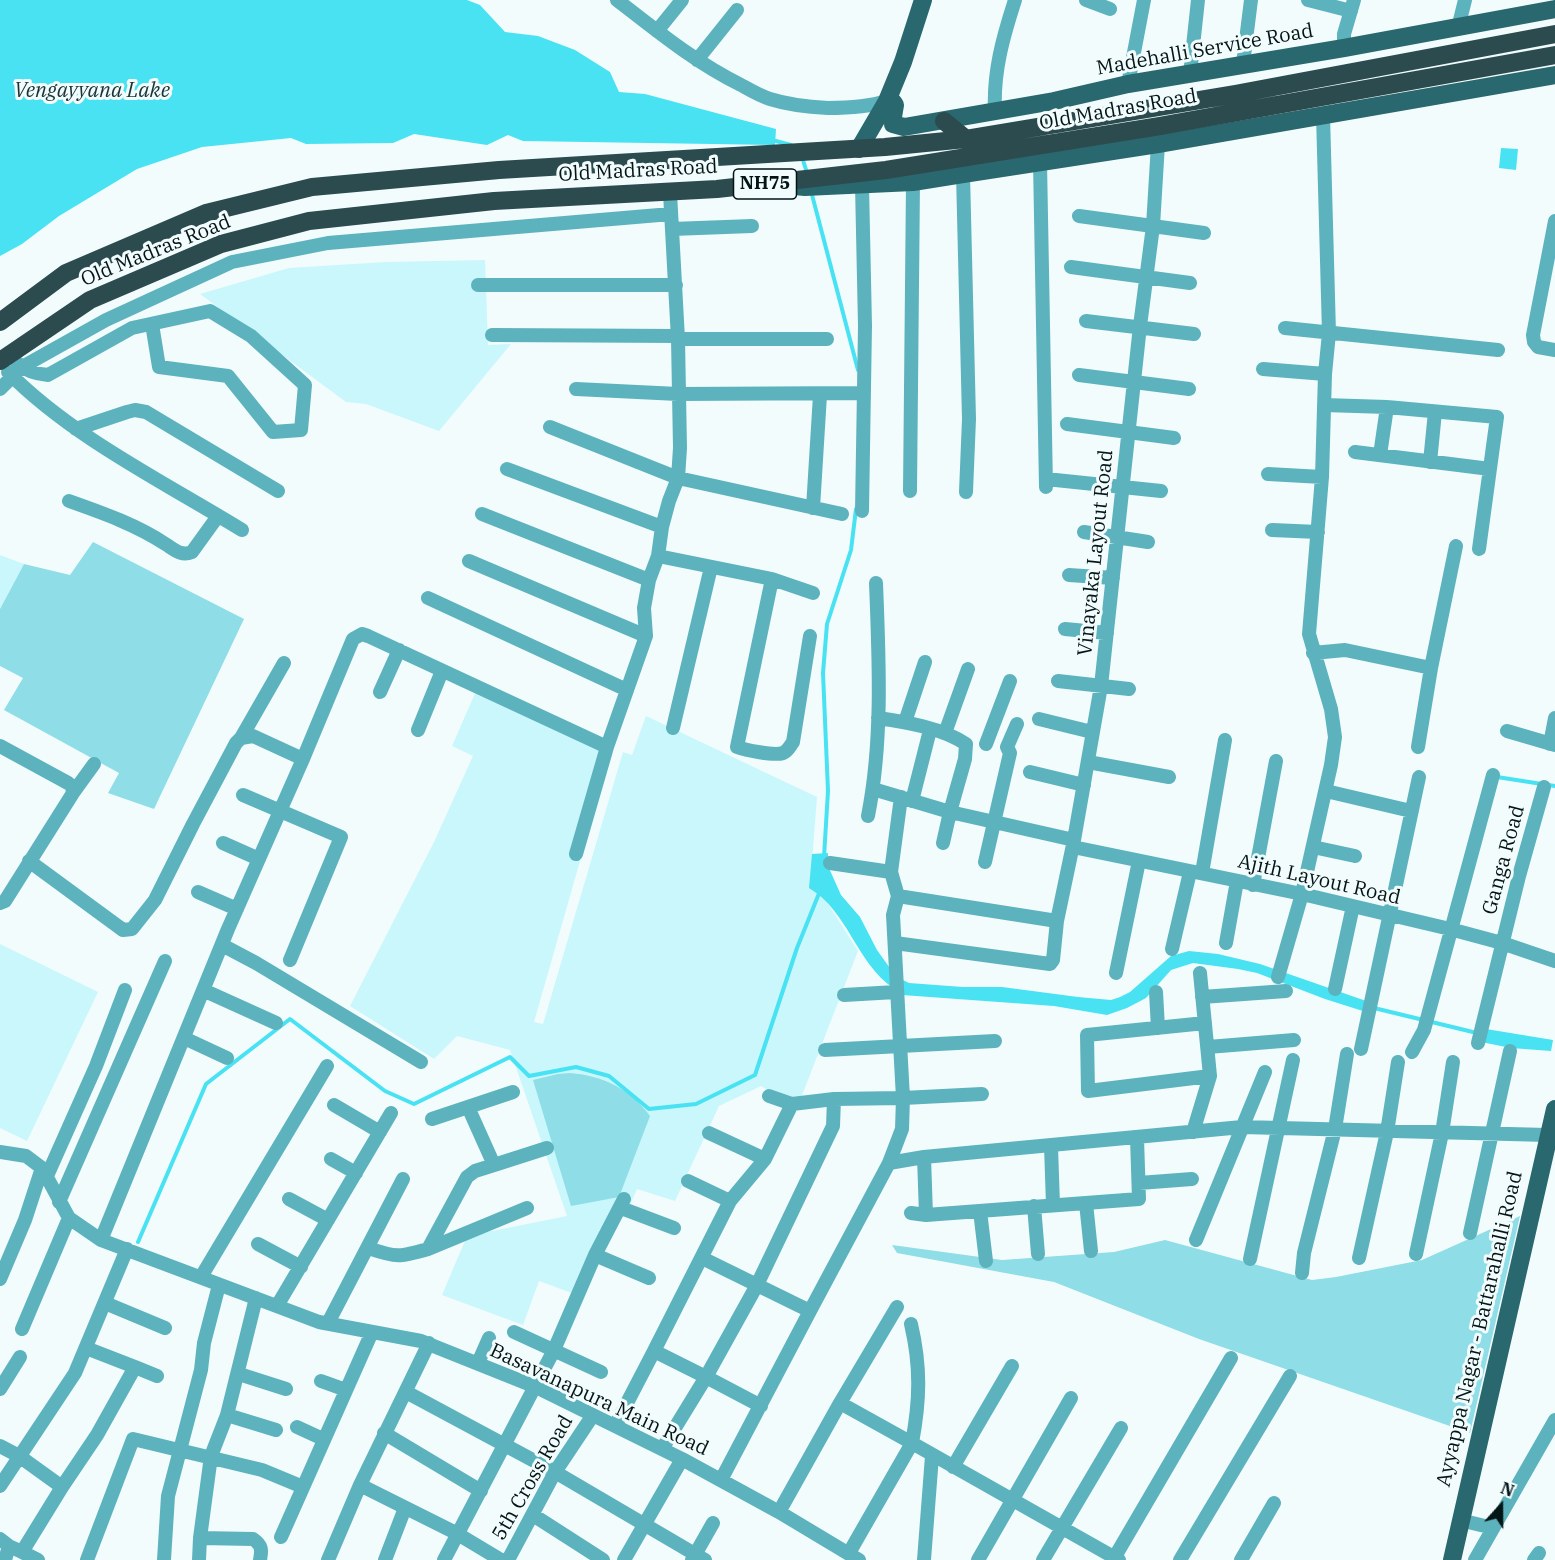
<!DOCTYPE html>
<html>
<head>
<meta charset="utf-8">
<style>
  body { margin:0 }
  #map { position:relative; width:1555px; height:1560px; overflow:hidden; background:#f2fcfd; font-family:"IBM Plex Serif",serif }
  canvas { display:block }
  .north { position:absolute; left:1471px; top:1476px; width:60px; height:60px; -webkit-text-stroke:4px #f2fcfd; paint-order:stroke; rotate:21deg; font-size:16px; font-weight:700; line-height:24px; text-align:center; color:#041517 }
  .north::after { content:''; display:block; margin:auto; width:21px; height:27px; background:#041517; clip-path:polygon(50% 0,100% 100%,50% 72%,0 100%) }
</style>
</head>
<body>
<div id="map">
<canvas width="1555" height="1560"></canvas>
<div class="north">N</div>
</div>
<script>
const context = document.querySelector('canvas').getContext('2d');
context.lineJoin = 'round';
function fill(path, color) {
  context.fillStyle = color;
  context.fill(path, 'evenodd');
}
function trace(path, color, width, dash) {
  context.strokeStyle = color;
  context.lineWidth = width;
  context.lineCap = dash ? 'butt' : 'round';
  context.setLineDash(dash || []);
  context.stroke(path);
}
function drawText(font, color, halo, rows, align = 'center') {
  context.font = font + ' "IBM Plex Serif",serif';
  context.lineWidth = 6;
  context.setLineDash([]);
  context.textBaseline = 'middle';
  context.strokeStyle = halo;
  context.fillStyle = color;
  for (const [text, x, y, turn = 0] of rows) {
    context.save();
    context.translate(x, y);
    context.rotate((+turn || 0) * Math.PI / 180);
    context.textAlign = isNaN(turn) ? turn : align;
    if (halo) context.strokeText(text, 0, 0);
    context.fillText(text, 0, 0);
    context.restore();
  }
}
const built = new Path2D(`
  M 485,260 L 488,345 L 511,344 L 439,431 L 366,404 L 346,402 L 200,294 L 289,268 L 386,262 Z
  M 0,555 L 24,564 L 0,609 Z
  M 476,691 L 612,749 L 534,1022 L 543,1024 L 623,752 L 632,755 L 646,716 L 817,797 L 810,887 L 823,896 L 858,951 L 801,1098 L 781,1098 L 761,1086 L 719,1106 L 675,1201 L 637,1189 L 626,1214 L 613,1214 L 577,1295 L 539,1281 L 523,1325 L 442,1295 L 467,1236 L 567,1216 L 510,1050 L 457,1036 L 434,1059 L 350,1006 L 434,842 L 473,756 L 452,746 Z
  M 0,944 L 98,992 L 27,1141 L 0,1128 Z`);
const green = new Path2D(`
  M 93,542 L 244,619 L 154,809 L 108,793 L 119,773 L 4,710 L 23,678 L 0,666 L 0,609 L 24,564 L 70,575 Z
  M 570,1073 C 604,1076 630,1089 650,1116 L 619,1197 L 571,1206 L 533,1080 L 558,1074 Z
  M 1520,1216 L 1470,1433 L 1199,1339 L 1054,1282 L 897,1253 L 892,1245 L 1002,1260 L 1114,1252 L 1165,1240 L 1312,1280 L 1336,1277 L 1422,1260 Z`);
const water = new Path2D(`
  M 0,0 L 467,0 L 480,5 L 505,32 L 538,36 L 575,50 L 610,72 L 619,92 L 645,94 L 776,129 L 775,145 L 523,141 L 508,135 L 487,145 L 414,134 L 393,143 L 306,144 L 291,138 L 202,147 L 137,169 L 59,216 L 22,244 L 0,256 Z
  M 1501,148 L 1518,149 L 1516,170 L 1499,168 Z
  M 828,853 L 828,866 L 841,895 L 860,917 L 877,950 L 892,971 L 893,988 C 856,962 848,911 809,888 L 812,854 Z
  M 1189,951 L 1218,954 L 1260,964 L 1369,1002 L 1366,1012 L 1325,999 L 1257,973 L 1238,969 L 1193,963 L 1171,970 L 1146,998 L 1127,1008 L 1107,1015 L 1054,1006 L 902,995 L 901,979 L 909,983 L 963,987 L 1002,987 L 1078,997 L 1111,1000 L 1120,997 L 1130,992 L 1171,956 Z
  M 1486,1029 L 1553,1040 L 1551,1051 L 1511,1048 L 1481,1042 Z`);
const stream = new Path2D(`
  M 772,140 L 791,145
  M 802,157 L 807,173
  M 811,191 L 858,370
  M 1497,777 L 1555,786
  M 824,857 L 828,791 L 823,673 L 827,624 L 851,550 L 856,509
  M 1374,1008 L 1477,1033
  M 138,1242 L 206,1084 L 290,1019 L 385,1091 L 414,1104 L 510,1057 L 529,1076 L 576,1067 L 609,1076 L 649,1109 L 696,1104 L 755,1075 L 797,948 L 820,891`);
const minor = new Path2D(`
  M 617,0 C 657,31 696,63 741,85 C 750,90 760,96 770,99 C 789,105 808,107 828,108 C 849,108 868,107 887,101
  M 1086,0 L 1110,9
  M 1308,0 L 1351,11
  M 1458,28 L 1465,0
  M 657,31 L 682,0
  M 1344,48 L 1344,34 L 1354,0
  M 697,60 L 737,10
  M 1243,64 L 1251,0
  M 1190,74 L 1198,0
  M 1128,84 L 1144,0
  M 995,112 C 993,72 1003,37 1015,0
  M 1040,162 L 1046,487
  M 963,174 L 969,419 L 966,492
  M 1079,216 L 1204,233
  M 1555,221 L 1533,335 L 1534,342 L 1538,347 L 1555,350
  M 672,229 L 752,226
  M 1071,267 L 1190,283
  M 478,285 L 676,285
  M 1086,321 L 1194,334
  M 1285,328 L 1498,350
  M 492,335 L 678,336
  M 678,339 L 827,339
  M 17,363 C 26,371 36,374 48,375 L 132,328 L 210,311 L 251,336 L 305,385 L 301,430 L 273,432 L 228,376 L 159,367 L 152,324
  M 1263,369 L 1325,374
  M 8,372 C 72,437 164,482 242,530
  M 1079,375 L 1189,389
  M 0,389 L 22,367 L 106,320 L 232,262 L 328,243 L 671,214
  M 576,389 L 678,394 L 864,393
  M 1324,405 L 1387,407 L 1497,417 L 1479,549
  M 1067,424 L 1174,438
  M 550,427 L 678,478 L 842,514
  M 76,429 L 127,412 L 135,410 L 146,412 L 278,491
  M 1355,452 L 1490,469
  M 1380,455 L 1387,407
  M 1430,462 L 1435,412
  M 507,469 L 662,527
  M 1268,474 L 1322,477
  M 1046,479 L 1161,491
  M 910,491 L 913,182
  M 69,501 C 103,513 137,525 167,545 C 176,551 182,556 192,552 L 218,516
  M 813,508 L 820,395
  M 862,511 L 865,326 L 862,185
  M 482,514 L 649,580
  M 1272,530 L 1318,532
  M 1084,532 L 1148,542
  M 658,556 L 772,579 L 813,593
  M 469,561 L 646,636
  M 1069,575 L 1113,578
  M 772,579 L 737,747 C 745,750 774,756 783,753 C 788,751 790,746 793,742 L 810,636
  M 428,598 L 627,690
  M 1065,629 L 1107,633
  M 1313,653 L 1345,650 L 1431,668 L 1456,546
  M 1058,681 L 1129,689
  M 380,692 L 399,650
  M 878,718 C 906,722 942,728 966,744 L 965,759 L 950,812 L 943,843
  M 1039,719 L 1092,732
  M 905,722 L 925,662
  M 673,728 L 711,567
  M 418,730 L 442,671
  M 1507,731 L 1555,745
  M 945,733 L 968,669
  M 241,738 L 284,663
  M 986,744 L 1010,681
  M 1550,744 L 1555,718
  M 0,746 L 68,783 L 72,786 L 73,793
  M 1418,747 L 1431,668
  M 1088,762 L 1169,777
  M 1030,772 L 1084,785
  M 873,789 L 950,812 L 1074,840
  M 1326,791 L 1411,811
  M 243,795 L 341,837 L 290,960
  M 912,801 L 930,730
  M 868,816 C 883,740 879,660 876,583
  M 223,843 L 259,859
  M 1073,847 L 1302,894 L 1450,929 L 1502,943 L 1555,961
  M 1313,847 L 1355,856
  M 576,854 L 607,747 L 646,636 L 644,608 L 649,580 L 658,556 L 662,527 L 669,501 L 678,478 L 680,448 L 678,339 L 670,193
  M 29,861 L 123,930 L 132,929 L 155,900 L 193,824 L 236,743 L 241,738 L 253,736 L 303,759
  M 985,862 L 1010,753 L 1007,747 L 1017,724
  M 830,863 L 891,872 L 898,896 L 1057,921
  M 891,872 L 901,797
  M 1202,873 L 1225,740
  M 1253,885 L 1276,761
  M 198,892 L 237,909
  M 0,903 L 5,901 L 73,793 L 94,764
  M 895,943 L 1050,964 L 1053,960 L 1057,921 L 1074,840 L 1101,686 L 1140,326 L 1153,226 L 1158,144
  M 1226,943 L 1237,881
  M 222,945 L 256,963 L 421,1062
  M 1172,949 L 1190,872
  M 1116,973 L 1139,861
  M 1278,977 L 1302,894 L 1331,765 L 1335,737 L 1331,709 L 1309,634 L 1322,477 L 1325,374 L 1329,333 L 1323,115
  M 1335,989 L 1353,906
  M 203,990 L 276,1023
  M 1156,992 L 1158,1028
  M 844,995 L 896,992
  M 1202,997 L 1286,991
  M 1205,1023 L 1087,1035 L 1088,1091 L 1210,1076
  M 184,1038 L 227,1058
  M 1478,1043 L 1519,876 L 1544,787
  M 1208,1047 L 1294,1040
  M 1361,1049 L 1419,777
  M 825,1050 L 995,1041
  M 1412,1052 L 1424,1030 L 1493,775
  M 982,1094 L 903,1098 L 902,1129 L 889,1163 L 924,1157 L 1242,1127 L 1547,1135
  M 769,1096 L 792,1104
  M 334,1105 L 380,1132
  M 432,1119 L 468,1107
  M 1193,1132 L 1210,1076 L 1200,973
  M 709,1133 L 765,1159
  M 1051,1146 L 1053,1205
  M 0,1152 L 26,1156 L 42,1168 L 69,1218 L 101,1240 L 319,1322 L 421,1341 L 536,1387 L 682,1459 L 779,1512 L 859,1560
  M 924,1157 L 926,1215
  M 331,1159 L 356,1173
  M 889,1163 L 810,1311 L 757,1285 L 706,1377 L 654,1351 L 730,1201 L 765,1159 L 792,1104 L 834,1099 L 903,1098 L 893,915 L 898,896
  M 494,1165 L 547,1148
  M 47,1176 L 96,1066 L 125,990
  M 688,1181 L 730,1201
  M 1139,1183 L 1192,1179
  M 289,1199 L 328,1220
  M 59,1202 L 165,961
  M 1086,1203 L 1091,1251
  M 1034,1206 L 1038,1254
  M 621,1208 L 674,1228
  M 980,1211 L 986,1261
  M 911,1213 L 926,1215 L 1139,1199 L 1137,1138
  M 1470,1233 L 1510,1051
  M 101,1240 L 228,929 L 303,759 L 353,639 L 362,634 L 368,636 L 607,747
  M 1196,1240 L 1265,1072
  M 258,1244 L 301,1267
  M 368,1248 C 397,1258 400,1257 428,1249 L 467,1177 L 475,1171 L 494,1165 L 468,1107 L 513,1092
  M 428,1249 L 527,1208
  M 1416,1254 L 1442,1133 L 1453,1062
  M 595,1255 L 649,1278
  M 702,1258 L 757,1285 L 833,1126 L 834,1099
  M 1359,1258 L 1387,1132 L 1398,1062
  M 1250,1259 L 1293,1060
  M 1302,1273 L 1304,1253 L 1335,1129 L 1347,1054
  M 201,1277 L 327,1066
  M 0,1279 L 25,1220 L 42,1168
  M 105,1303 L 165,1328
  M 277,1306 L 391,1113
  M 328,1323 L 403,1179
  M 911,1324 C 921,1367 920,1400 912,1443 L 1119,1560
  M 22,1329 L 69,1218
  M 514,1332 L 601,1372
  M 478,1363 L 489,1338
  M 135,1367 L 157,1376
  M 239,1374 L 286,1389
  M 321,1381 L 346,1390
  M 0,1389 L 20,1357
  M 406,1392 L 555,1472 L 705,1560
  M 840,1403 L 897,1307
  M 227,1415 L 276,1430
  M 615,1426 L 654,1351
  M 297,1427 L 323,1439
  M 384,1433 L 481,1491
  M 0,1446 L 19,1456 L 62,1487
  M 662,1449 L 706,1377 L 761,1406
  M 953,1467 L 1012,1366
  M 721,1480 L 810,1311
  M 360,1485 L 456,1533 L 501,1560
  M 0,1486 L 75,1373 L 127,1249
  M 779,1512 L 840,1403 L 912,1443 L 849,1553
  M 533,1515 L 603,1560
  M 1460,1520 L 1493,1528
  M 281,1537 L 372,1332
  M 200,1538 L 253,1539 C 262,1545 262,1550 260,1560
  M 0,1539 L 9,1546 L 5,1560
  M 9,1546 L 22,1552 L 62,1487 L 97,1435 L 135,1367 L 86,1348
  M 22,1552 L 38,1560
  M 87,1560 L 133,1439 L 262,1470 L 303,1487
  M 164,1560 L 168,1496 L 201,1370 L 204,1343 L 219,1285
  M 199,1560 L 200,1538 L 211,1456 L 227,1415 L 256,1298
  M 328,1560 L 360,1485 L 429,1343
  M 385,1560 L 405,1508
  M 444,1560 L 554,1350 L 595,1255 L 624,1199
  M 508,1560 L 555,1472 L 593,1415
  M 624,1560 L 682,1459
  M 692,1560 L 713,1523
  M 924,1560 L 932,1456
  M 978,1560 L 1071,1398
  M 1043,1560 L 1121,1428
  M 1113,1560 L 1231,1358
  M 1180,1560 L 1290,1376
  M 1241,1560 L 1274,1503
  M 1475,1560 L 1555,1420
  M 1534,1560 L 1539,1553`);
const major = new Path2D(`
  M 887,101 L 893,102 L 895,105 L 893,117 L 893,124 L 904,127 L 1054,101 L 1128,84 L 1344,48 L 1555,9
  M 859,149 L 887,101 L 903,62 L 923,0
  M 795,186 L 805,187 L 913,182 L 963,174 L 1158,144 L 1555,75
  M 1452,1560 L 1555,1109`);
const highway = new Path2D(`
  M 944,121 L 966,139
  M 0,322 L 66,273 L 206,213 L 312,187 L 499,170 L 885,147 L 966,139 L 1236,94 L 1555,34
  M 0,361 L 90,300 L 221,244 L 309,221 L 494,201 L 717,189 L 886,170 L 1160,126 L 1555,55`);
const shields = [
  [765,184,63]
];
const shieldNames = [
  ["NH75",765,184]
];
const streetNames = [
  ["Madehalli Service Road",1205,50,-10],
  ["Old Madras Road",1118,110,-10],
  ["Old Madras Road",638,171,-3],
  ["Old Madras Road",156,251,-22],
  ["Vinayaka Layout Road",1096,553,-84],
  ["Ganga Road",1504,860,-75],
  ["Ajith Layout Road",1319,880,13],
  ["Ayyappa Nagar - Battarahalli Road",1480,1329,-77],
  ["Basavanapura Main Road",599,1400,25],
  ["5th Cross Road",533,1478,-60]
];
const waterNames = [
  ["Vengayyana Lake",92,91]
];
fill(built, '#c9f7fc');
fill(green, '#8fdde6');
fill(water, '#48e2f3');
trace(stream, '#48e2f3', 4);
trace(minor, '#5db3bd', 14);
trace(major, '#2a686f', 18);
trace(highway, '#2c4b4f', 18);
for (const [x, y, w] of shields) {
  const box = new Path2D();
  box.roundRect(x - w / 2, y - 15, w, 30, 4.5);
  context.fillStyle = '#f2fcfd';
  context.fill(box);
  trace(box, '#041517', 1.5);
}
drawText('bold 18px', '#041517', null, shieldNames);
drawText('20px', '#041517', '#f2fcfd', streetNames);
drawText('italic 21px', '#1a3336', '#f2fcfd', waterNames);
</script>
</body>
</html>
